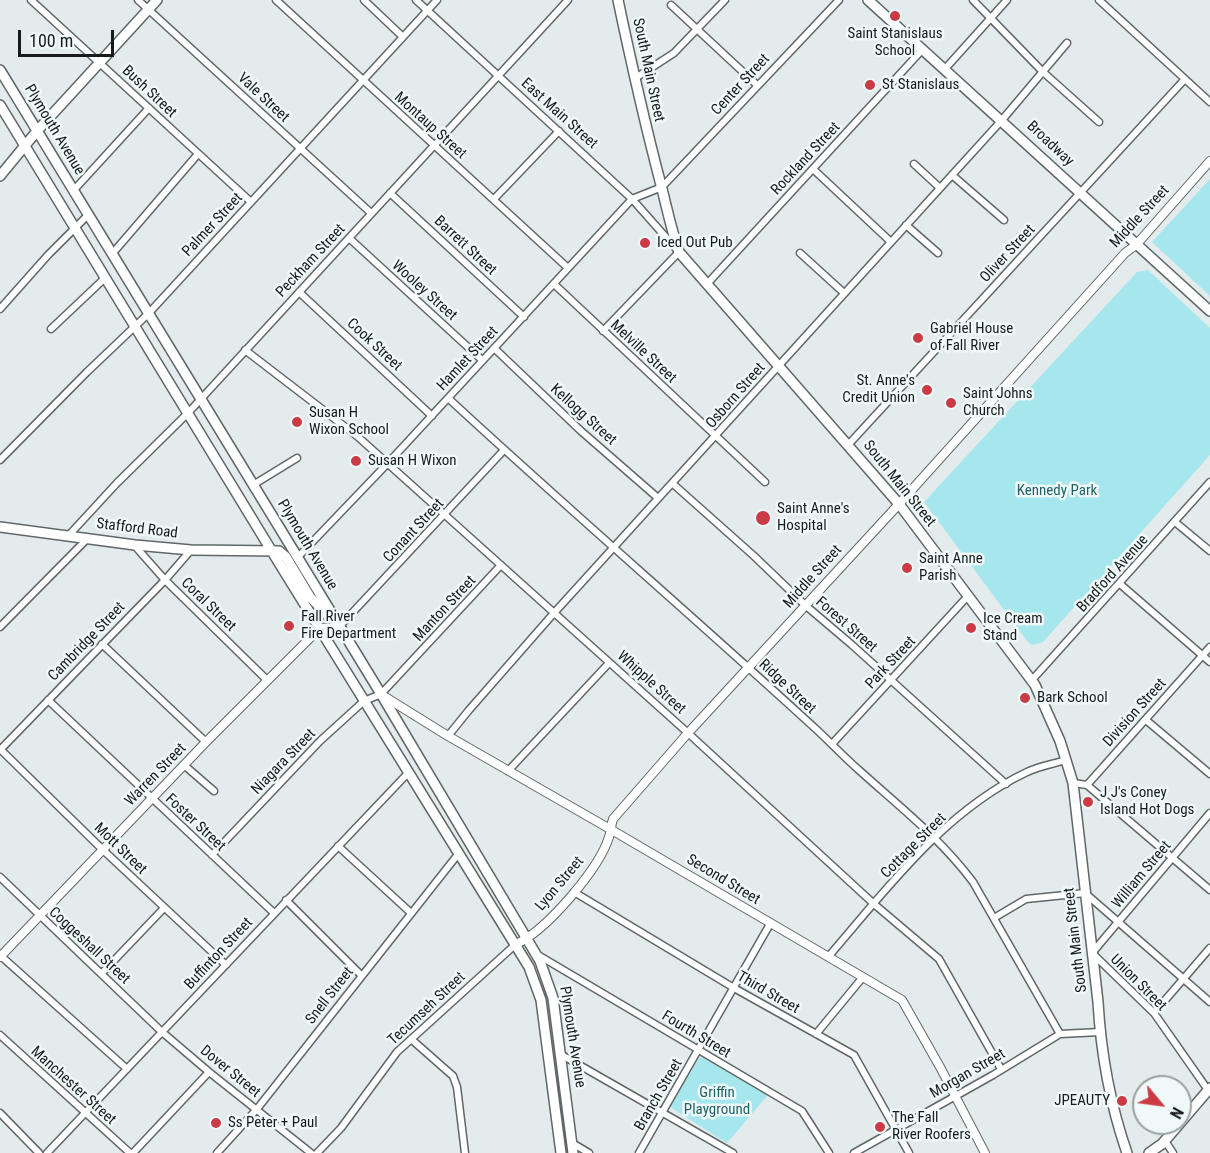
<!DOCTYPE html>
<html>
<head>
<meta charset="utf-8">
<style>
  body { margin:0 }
  #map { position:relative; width:1210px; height:1153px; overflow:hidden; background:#e3ebec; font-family:"Roboto Condensed",sans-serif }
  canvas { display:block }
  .north { position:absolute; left:1132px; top:1075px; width:60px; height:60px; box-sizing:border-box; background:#f0f9f9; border:2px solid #9aa0a0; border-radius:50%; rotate:119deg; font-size:16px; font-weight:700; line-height:24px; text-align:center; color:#181b1b }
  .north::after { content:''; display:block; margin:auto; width:21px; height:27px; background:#cb3b45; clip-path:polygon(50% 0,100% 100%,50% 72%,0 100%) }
  .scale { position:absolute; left:18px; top:30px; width:96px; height:27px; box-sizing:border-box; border:3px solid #181b1b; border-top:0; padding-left:8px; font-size:18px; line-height:21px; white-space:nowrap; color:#181b1b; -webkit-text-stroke:4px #f0f9f9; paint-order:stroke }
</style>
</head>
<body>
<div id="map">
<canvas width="1210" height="1153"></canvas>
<div class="north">N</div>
<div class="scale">100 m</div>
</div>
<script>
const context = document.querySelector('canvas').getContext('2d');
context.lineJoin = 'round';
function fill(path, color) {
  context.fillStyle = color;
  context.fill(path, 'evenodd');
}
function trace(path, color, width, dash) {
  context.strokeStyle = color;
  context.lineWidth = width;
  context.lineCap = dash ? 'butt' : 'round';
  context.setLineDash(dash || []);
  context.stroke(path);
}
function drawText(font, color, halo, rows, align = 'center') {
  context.font = font + ' "Roboto Condensed",sans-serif';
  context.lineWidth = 5;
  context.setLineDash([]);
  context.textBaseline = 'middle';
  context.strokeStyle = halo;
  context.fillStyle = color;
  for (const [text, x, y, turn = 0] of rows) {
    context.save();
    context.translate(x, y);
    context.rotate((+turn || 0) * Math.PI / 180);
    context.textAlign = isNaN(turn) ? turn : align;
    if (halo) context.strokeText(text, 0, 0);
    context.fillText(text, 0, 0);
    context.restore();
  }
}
const green = new Path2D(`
  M 1210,179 L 1210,296 L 1152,242 Z
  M 1148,270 L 1210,328 L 1210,455 L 1043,642 L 1032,645 L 1028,642 L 924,502 L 1137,272 Z
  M 702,1057 L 768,1095 L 727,1143 L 670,1107 L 699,1058 Z`);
const minor = new Path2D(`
  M 31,0 L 251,202
  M 138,0 L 371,213
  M 276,0 L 568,268
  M 364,0 L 403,37
  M 416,0 L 632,199 L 679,252 L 603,331
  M 973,0 L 1043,72 L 1099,122
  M 1099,0 L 1210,102
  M 671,5 L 757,85
  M 944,70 L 1007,0
  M 634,79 L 674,53 L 725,0
  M 914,164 L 940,188
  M 813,169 L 891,242
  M 952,175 L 1004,220
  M 73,191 L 149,108
  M 390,193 L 524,317
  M 494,199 L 559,131
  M 906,225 L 938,253
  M 349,238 L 482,360
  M 800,253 L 844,293
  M 112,254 L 198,154
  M 554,284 L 765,482
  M 707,284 L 922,50
  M 299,292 L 432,416
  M 0,309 L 48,255 L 88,215
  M 51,329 L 105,278
  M 494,348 L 581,431 L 658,498
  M 245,350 L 357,436 L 688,733 L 874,904 L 939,959 L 1001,1069
  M 448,398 C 569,510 695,618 817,730 C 831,743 845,758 860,771 C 900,807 940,838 973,882 L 1060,1034
  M 848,445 L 1185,79
  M 0,460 L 87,372 L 148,314 L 437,0
  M 672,483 L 754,556 L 805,605 L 851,644 L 1006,784
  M 253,485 L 297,458
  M 1175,522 L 1210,551
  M 69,535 L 117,483 L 188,413 L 568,0
  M 135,546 L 165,580 L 267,680
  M 297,558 L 388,463 L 632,199 L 662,187 L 839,0
  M 1120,584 L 1210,662
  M 0,627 L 88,538
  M 339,627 L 504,450
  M 102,644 L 206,742
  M 1032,680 L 1210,482
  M 48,700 L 274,913
  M 1146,720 L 1210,774
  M 448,736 L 469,710 L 554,613 L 1002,120 L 1067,43
  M 832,744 L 967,597
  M 0,749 L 103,850 L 226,965
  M 0,750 L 165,580 L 191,550
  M 184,765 L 214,791
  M 508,771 L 609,663
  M 1073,783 L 1087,785 L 1210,647
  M 1087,785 L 1210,890
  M 338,846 L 411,913
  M 212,855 L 320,741 L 364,701 L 381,694 L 501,565
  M 0,877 L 162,1032 L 209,1072 L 311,1153
  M 574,892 L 734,988 L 854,1055 L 909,1153
  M 286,900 L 361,975
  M 994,918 L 1026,899 L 1085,893 L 1210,1002
  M 538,955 L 802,1111 L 829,1153
  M 1,956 L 127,1069
  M 828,957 C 886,890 944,811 1027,772 C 1039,766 1053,764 1066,760
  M 102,973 L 164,908
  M 1154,1013 L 1210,948
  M 816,1034 L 863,977
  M 0,1035 L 130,1153
  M 411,1039 L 453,1076 L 457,1087 L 465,1153
  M 560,1054 L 733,1153
  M 1208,1090 L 1154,1013 L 1092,953 L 1210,813
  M 0,1113 L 39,1153
  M 1165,1141 L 1173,1153
  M 572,1143 L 589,1153
  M 47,1153 L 409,772
  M 133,1153 L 209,1072
  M 217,1153 L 257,1109 L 459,853
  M 317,1153 L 341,1128 L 397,1052 L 516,944
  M 639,1153 L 770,924
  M 854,1153 L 993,1075 L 1060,1034 L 1100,1032`);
const tertiary = new Path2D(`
  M 382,695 L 448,736 L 610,829 L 902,1000 L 940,1067 L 985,1153
  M 516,944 C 546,931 599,869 609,837 C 611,831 611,825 613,819 L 688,733 L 899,504 L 1125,253 L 1136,245 L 1210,161
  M 0,957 L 206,742 L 312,636 L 319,628 L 339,627`);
const secondary = new Path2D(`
  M 618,0 C 631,62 645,124 661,185 C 667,208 671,229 679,252 L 899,504 L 1035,685 L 1060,741 L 1073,783 L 1098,1002 C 1101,1054 1110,1104 1127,1153
  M 868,0 L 1210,311
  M 0,70 L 381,694 L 540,961 L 553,998 L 573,1153
  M 0,105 L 279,563 L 529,967 L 541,1000 L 561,1153
  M 0,176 L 37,131 L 157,0
  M 0,527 L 135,545 L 191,550 L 279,551 L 286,557 L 310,597 L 331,619
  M 1149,1153 L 1162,1144 L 1210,1088`);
const markers = [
  [895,16,6,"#cb3b45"],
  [870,85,6,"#cb3b45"],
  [645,243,6,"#cb3b45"],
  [918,338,6,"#cb3b45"],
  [927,390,6,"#cb3b45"],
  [951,403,6,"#cb3b45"],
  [297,422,6,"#cb3b45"],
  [356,461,6,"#cb3b45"],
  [763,518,8,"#cb3b45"],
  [907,568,6,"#cb3b45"],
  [289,626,6,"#cb3b45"],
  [971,628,6,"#cb3b45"],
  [1025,698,6,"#cb3b45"],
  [1088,802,6,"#cb3b45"],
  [1122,1101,6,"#cb3b45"],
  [216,1123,6,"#cb3b45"],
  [880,1127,6,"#cb3b45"]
];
const poiNames = [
  ["Saint Stanislaus",895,34,"center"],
  ["School",895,51,"center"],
  ["St Stanislaus",882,85],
  ["Iced Out Pub",657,243],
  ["Gabriel House",930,329],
  ["of Fall River",930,346],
  ["St. Anne's",915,381,"right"],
  ["Credit Union",915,398,"right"],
  ["Saint Johns",963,394],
  ["Church",963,411],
  ["Susan H",309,413],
  ["Wixon School",309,430],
  ["Susan H Wixon",368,461],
  ["Saint Anne's",777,509],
  ["Hospital",777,526],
  ["Saint Anne",919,559],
  ["Parish",919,576],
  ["Fall River",301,617],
  ["Fire Department",301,634],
  ["Ice Cream",983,619],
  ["Stand",983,636],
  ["Bark School",1037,698],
  ["J J's Coney",1100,793],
  ["Island Hot Dogs",1100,810],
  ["JPEAUTY",1110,1101,"right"],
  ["The Fall",892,1118],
  ["River Roofers",892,1135],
  ["Ss Peter + Paul",228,1123]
];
const streetNames = [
  ["South Main Street",648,70,78],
  ["Center Street",741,85,-47],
  ["Bush Street",149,92,43],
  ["Vale Street",263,98,43],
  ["East Main Street",559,114,42],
  ["Montaup Street",430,126,42],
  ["Plymouth Avenue",54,130,59],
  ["Broadway",1050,144,43],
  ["Rockland Street",806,159,-47],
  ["Middle Street",1140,217,-47],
  ["Palmer Street",213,225,-47],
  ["Barrett Street",465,246,43],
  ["Oliver Street",1008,254,-47],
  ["Peckham Street",311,261,-47],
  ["Wooley Street",424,291,42],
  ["Cook Street",374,345,43],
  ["Melville Street",643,352,43],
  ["Hamlet Street",468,359,-47],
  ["Osborn Street",736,396,-49],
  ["Kellogg Street",583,415,42],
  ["South Main Street",899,484,51],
  ["Stafford Road",137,529,7],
  ["Conant Street",414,531,-47],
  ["Plymouth Avenue",307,545,59],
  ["Bradford Avenue",1113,574,-48],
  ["Middle Street",813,577,-48],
  ["Coral Street",208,605,44],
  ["Manton Street",445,609,-47],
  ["Forest Street",846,625,41],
  ["Cambridge Street",87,642,-46],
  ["Park Street",891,663,-47],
  ["Whipple Street",651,683,42],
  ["Ridge Street",787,687,43],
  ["Division Street",1135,713,-48],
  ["Niagara Street",284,762,-46],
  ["Warren Street",156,775,-46],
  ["Foster Street",195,823,43],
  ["Cottage Street",914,846,-45],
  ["Mott Street",120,849,44],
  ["William Street",1142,875,-50],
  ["Second Street",723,880,31],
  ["Lyon Street",560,884,-50],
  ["South Main Street",1076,940,-97],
  ["Coggeshall Street",89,946,43],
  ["Buffinton Street",219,954,-47],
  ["Union Street",1138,983,45],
  ["Third Street",768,993,30],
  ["Snell Street",330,996,-52],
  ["Tecumseh Street",427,1009,-43],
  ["Fourth Street",696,1035,31],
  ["Plymouth Avenue",572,1037,81],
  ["Dover Street",230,1072,39],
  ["Morgan Street",968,1074,-30],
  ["Manchester Street",73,1086,42],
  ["Branch Street",659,1095,-60]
];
const parkNames = [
  ["Kennedy Park",1057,491],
  ["Griffin",717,1093],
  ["Playground",717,1110]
];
fill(green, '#a5e7ec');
trace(minor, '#606768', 9);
trace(tertiary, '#606768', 10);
trace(secondary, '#606768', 12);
trace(minor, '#fff', 6);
trace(tertiary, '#fff', 8);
trace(secondary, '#fff', 9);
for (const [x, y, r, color] of markers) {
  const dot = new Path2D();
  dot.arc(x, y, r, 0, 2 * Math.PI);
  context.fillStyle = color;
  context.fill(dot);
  trace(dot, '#f0f9f9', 2);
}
drawText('15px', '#181b1b', '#f0f9f9', poiNames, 'left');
drawText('15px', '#181b1b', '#f0f9f9', streetNames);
drawText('15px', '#216266', '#f0f9f9', parkNames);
</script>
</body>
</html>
